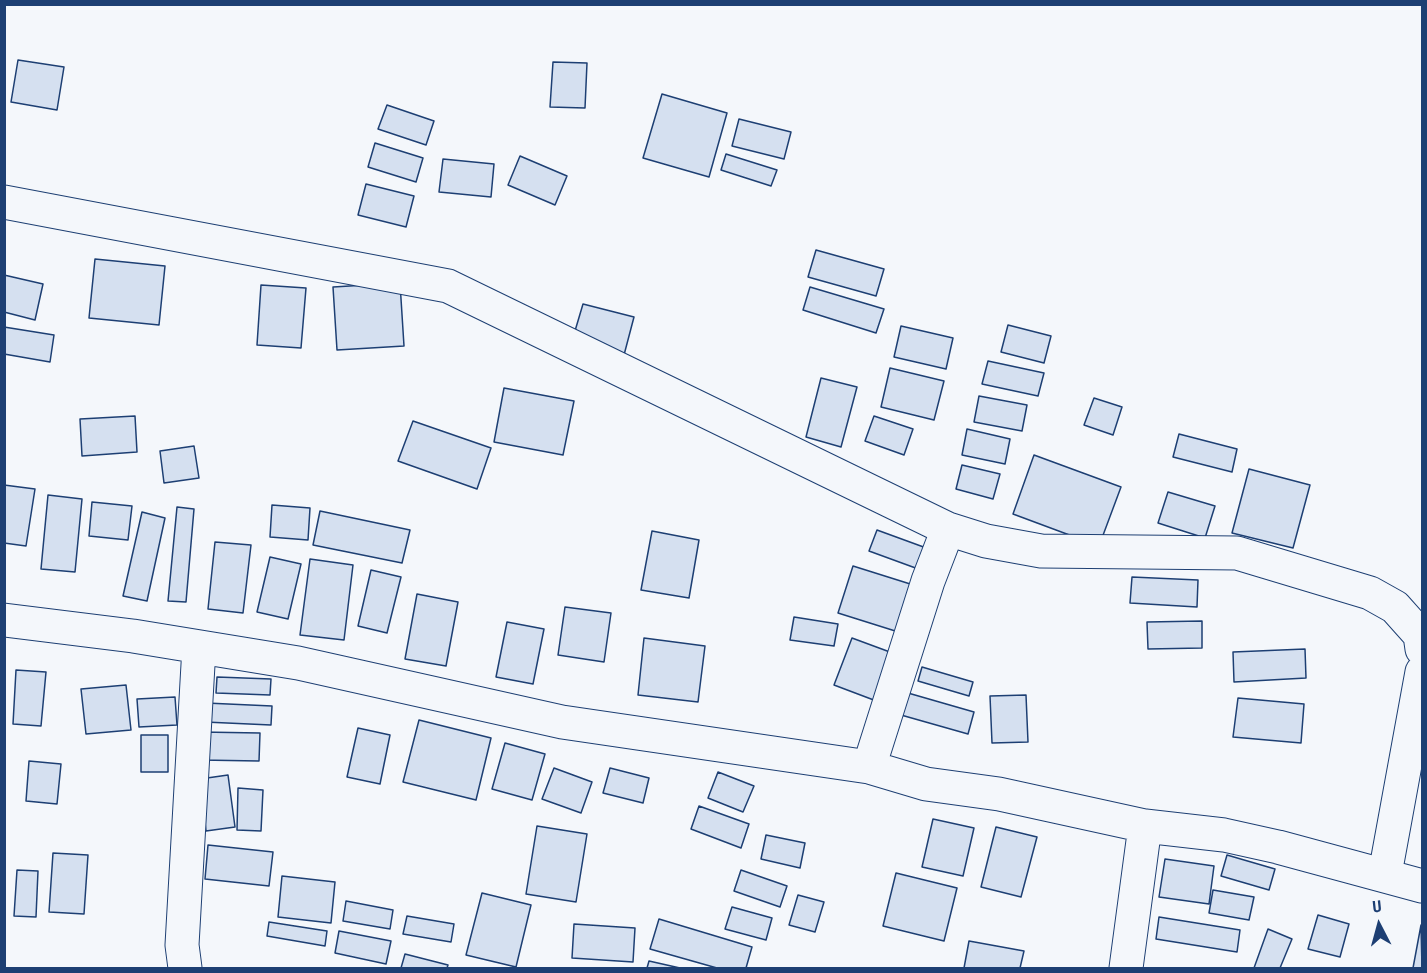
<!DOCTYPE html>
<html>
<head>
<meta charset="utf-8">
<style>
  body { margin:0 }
  #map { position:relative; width:1427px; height:973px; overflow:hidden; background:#f4f7fb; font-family:"Roboto Condensed",sans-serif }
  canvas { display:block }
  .frame { position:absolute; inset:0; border:6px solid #1d3f73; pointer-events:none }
  .north { position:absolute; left:1349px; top:895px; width:60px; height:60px; -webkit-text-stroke:4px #f4f7fb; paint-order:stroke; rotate:354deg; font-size:16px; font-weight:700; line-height:24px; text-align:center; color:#1d3f73 }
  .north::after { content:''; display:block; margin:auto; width:21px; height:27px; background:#1d3f73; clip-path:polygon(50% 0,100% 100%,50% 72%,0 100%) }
</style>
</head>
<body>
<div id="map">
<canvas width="1427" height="973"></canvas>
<div class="frame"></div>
<div class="north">U</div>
</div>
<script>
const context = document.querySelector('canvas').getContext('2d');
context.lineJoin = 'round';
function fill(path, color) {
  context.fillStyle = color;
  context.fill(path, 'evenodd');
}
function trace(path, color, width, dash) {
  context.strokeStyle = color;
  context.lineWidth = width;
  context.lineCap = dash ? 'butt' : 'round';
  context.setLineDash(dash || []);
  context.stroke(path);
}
const building = new Path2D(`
  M 18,60 L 64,67 L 57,110 L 11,102 Z
  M 553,62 L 587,63 L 585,108 L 550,107 Z
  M 662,94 L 727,113 L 709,177 L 643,158 Z
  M 387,105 L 434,121 L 426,145 L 378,129 Z
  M 739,119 L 791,132 L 784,159 L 732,146 Z
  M 375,143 L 423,158 L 416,182 L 368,167 Z
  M 726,154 L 777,170 L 771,186 L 721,170 Z
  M 520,156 L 567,176 L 555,205 L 508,185 Z
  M 443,159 L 494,164 L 491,197 L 439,192 Z
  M 366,184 L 414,196 L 406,227 L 358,215 Z
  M 816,250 L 884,269 L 876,296 L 808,277 Z
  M 95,259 L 165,266 L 159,325 L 89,318 Z
  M 4,275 L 43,284 L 35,320 L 4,312 Z
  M 400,283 L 404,346 L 337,350 L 333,287 Z
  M 261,285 L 306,288 L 301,348 L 257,345 Z
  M 810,287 L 884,309 L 876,333 L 803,310 Z
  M 583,304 L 634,317 L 624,355 L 572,341 Z
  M 1008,325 L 1051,336 L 1044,363 L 1001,352 Z
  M 901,326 L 953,338 L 946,369 L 894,357 Z
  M 4,327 L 54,335 L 50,362 L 4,354 Z
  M 988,361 L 1044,373 L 1038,396 L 982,384 Z
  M 890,368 L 944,381 L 934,420 L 881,407 Z
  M 821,378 L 857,387 L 841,447 L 806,437 Z
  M 504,388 L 574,401 L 563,455 L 494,442 Z
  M 979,396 L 1027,405 L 1022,431 L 974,422 Z
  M 1094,398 L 1122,407 L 1113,435 L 1084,425 Z
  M 135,416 L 137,452 L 82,456 L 80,419 Z
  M 874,416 L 913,429 L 904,455 L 865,441 Z
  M 413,421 L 491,448 L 477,489 L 398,461 Z
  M 967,429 L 1010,439 L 1005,464 L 962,455 Z
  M 1179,434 L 1237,449 L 1232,472 L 1173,457 Z
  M 194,446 L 199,478 L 164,483 L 160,451 Z
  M 1034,455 L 1121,487 L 1099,546 L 1013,514 Z
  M 962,465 L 1000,474 L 993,499 L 956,489 Z
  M 1249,469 L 1310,485 L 1293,548 L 1232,533 Z
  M 4,485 L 35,489 L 26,546 L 4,543 Z
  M 1168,492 L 1215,506 L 1205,538 L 1158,523 Z
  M 48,495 L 82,499 L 75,572 L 41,569 Z
  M 92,502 L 132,506 L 128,540 L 89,536 Z
  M 272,505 L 310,508 L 308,540 L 270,537 Z
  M 177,507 L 194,509 L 186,602 L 168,601 Z
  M 320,511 L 410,530 L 402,563 L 313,545 Z
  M 142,512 L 165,518 L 147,601 L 123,596 Z
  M 877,530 L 929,549 L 921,570 L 869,551 Z
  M 652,531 L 699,540 L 689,598 L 641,590 Z
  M 215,542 L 251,545 L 243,613 L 208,609 Z
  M 270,557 L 301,564 L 288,619 L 257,612 Z
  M 310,559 L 353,565 L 344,640 L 300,635 Z
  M 853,566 L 923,588 L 908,635 L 838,613 Z
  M 371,570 L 401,577 L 387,633 L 358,626 Z
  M 1132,577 L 1198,580 L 1197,607 L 1130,603 Z
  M 417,594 L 458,602 L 446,666 L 405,659 Z
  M 565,607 L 611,613 L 604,662 L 558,655 Z
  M 794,617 L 838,624 L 834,646 L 790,640 Z
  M 1202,621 L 1202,648 L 1148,649 L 1147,622 Z
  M 507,622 L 544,629 L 533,684 L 496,677 Z
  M 644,638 L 705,646 L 698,702 L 638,695 Z
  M 852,638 L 898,655 L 879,702 L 834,685 Z
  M 1305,649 L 1306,678 L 1234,682 L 1233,652 Z
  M 922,667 L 973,682 L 969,696 L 918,681 Z
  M 16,670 L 46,672 L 41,726 L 13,724 Z
  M 217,677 L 271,679 L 270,695 L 216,693 Z
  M 126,685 L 131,730 L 86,734 L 81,689 Z
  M 908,693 L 974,712 L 968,734 L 901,715 Z
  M 1026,695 L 1028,742 L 992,743 L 990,696 Z
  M 175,697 L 177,725 L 139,727 L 137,699 Z
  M 1238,698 L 1304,704 L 1301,743 L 1233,737 Z
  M 206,703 L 272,706 L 271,725 L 205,722 Z
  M 419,720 L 491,738 L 476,800 L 403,782 Z
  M 358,728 L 390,735 L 380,784 L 347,777 Z
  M 200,732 L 260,733 L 259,761 L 200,760 Z
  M 141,735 L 168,735 L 168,772 L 141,772 Z
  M 505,743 L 545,754 L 532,800 L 492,789 Z
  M 29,761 L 61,764 L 57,804 L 26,801 Z
  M 554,768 L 592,782 L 581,813 L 542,799 Z
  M 610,768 L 649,778 L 643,803 L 603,793 Z
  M 718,772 L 754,786 L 743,812 L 708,798 Z
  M 228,775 L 235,827 L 206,831 L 200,779 Z
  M 238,788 L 263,790 L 261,831 L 237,830 Z
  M 699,806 L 749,824 L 741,848 L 691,829 Z
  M 933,819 L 974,828 L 963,876 L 922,867 Z
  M 537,826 L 587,834 L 576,902 L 526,894 Z
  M 996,827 L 1037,837 L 1021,897 L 981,887 Z
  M 766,835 L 805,843 L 800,868 L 761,859 Z
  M 208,845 L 273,852 L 269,886 L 205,879 Z
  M 53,853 L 88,855 L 84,914 L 49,912 Z
  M 1227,855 L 1275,869 L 1269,890 L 1221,876 Z
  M 1165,859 L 1214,866 L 1209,904 L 1159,897 Z
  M 17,870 L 38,871 L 36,917 L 14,916 Z
  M 741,870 L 787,886 L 780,907 L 734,891 Z
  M 896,873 L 957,888 L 944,941 L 883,926 Z
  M 282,876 L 335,882 L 331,923 L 278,917 Z
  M 1213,890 L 1254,897 L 1249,920 L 1209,913 Z
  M 482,893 L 531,905 L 516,967 L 466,955 Z
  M 798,895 L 824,902 L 815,932 L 789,925 Z
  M 346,901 L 393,910 L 390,929 L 343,921 Z
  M 732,907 L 772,918 L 766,940 L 725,929 Z
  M 1318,915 L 1349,924 L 1340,957 L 1308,949 Z
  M 407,916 L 454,924 L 451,942 L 403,934 Z
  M 1159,917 L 1240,930 L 1237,952 L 1156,939 Z
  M 659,919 L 752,947 L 746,968 L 717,968 L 650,949 Z
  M 269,922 L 327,931 L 325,946 L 267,936 Z
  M 574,924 L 635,928 L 633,962 L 572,958 Z
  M 1421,925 L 1422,968 L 1413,968 Z
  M 1268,929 L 1292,939 L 1280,968 L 1254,968 Z
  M 339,931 L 391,941 L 386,964 L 335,953 Z
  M 969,941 L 1024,951 L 1020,968 L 964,968 Z
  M 405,954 L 448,965 L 447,968 L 401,968 Z
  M 649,961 L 680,968 L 647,968 Z`);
const street = new Path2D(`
  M 4,202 L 448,286 L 948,529 L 986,541 L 1041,551 L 1237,553 L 1370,593 L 1395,607 L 1420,635 L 1422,649
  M 4,620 L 133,636 L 298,663 L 562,722 L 869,767 L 926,784 L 999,794 L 1145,826 L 1224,835 L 1278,847 L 1422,886
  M 869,767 L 928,581 L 948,529
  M 1385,874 L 1422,672
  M 185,968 L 182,945 L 199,647
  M 1126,968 L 1145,826`);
fill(building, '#d5e0f0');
trace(building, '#1d3f73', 1.5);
trace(street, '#1d3f73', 35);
trace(street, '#f4f7fb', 33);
</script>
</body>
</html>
